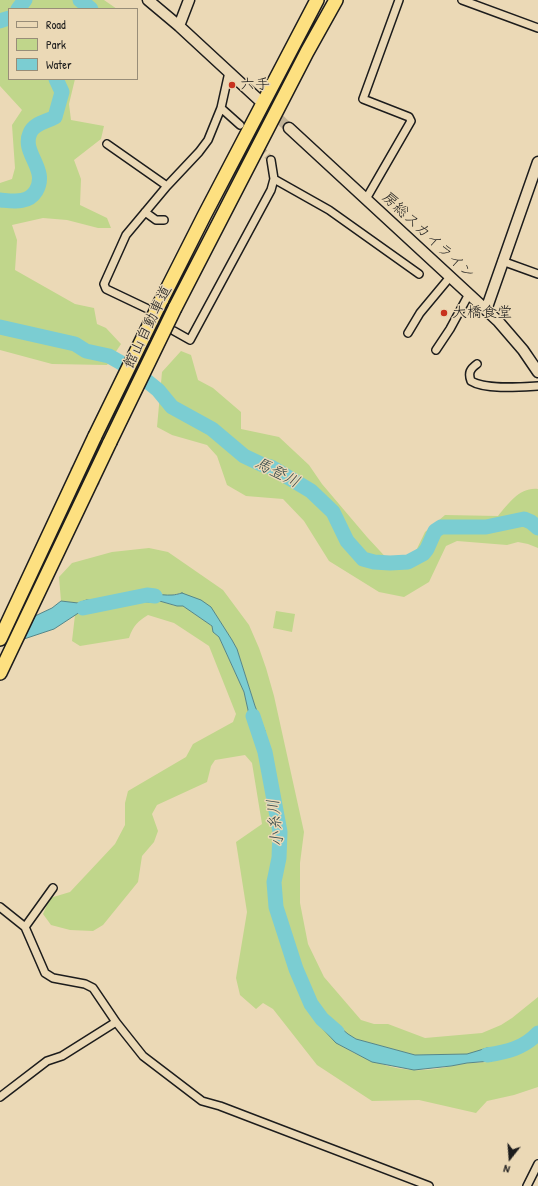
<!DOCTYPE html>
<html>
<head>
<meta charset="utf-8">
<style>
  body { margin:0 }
  #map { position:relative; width:538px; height:1186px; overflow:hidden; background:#ebd9b6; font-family:"Patrick Hand",sans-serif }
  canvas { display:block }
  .legend { position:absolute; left:8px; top:8px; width:130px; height:72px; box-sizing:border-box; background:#ebd9b6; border:1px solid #988d78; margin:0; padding:5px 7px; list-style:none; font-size:12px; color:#1c1c1c }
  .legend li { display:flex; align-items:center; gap:8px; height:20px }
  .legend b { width:20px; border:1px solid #988d78 }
  .north { position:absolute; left:490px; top:1138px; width:40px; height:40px; -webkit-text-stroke:3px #ebd9b6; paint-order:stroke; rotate:197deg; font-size:11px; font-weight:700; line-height:16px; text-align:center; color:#1c1c1c }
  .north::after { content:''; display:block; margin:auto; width:14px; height:18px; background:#1c1c1c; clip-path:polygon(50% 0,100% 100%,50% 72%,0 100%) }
</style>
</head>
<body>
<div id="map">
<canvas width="538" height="1186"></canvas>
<ul class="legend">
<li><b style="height:5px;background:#ebd9b6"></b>Road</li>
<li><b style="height:11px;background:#c0d68b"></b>Park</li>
<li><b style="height:11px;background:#7bcdd2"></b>Water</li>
</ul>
<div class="north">N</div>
</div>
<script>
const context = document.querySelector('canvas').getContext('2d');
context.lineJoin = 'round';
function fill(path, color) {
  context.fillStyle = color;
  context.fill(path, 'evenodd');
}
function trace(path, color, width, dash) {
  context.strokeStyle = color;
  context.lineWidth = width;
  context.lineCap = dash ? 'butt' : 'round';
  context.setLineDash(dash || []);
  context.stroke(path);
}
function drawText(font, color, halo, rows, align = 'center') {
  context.font = font + ' "Patrick Hand","Klee One",sans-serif';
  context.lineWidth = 3;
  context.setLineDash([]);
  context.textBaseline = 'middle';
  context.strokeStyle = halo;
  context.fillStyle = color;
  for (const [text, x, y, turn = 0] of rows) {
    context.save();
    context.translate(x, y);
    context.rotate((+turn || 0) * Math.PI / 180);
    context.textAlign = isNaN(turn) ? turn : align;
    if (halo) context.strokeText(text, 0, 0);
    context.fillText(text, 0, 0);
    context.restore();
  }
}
const green = new Path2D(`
  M 0,0 L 104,0 L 117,9 L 9,9 L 9,79 L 75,79 L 69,104 L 71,120 L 104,126 L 101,139 L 74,160 L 81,179 L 80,205 L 107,218 L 111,228 L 98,228 L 67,220 L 43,218 L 12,225 L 17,240 L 15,270 L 75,304 L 94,308 L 97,324 L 106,328 L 121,344 L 107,365 L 52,364 L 0,350 L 0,183 L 12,179 L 15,168 L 12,125 L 22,110 L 0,86 Z
  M 181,351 L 191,355 L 198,380 L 213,388 L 241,412 L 241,429 L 279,437 L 309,465 L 322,484 L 367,537 L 392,564 L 413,557 L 425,532 L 445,515 L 498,516 C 509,503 520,487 538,489 L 538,548 L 528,544 L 518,542 L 507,545 L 457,541 L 446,546 L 429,582 L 404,597 L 379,592 L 329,561 L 304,521 L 283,499 L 246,496 L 227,485 L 217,456 L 207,445 L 172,435 L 157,427 L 162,372 Z
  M 149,548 L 168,552 L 223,590 L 249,625 L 259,648 L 266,668 L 274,696 L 304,832 L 300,863 L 300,903 L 308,944 L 324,977 L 361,1020 L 374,1024 L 388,1024 L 425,1038 L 482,1033 L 501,1025 L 512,1018 L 538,997 L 538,1087 L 514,1095 L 487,1101 L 476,1113 L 419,1100 L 372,1101 L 317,1065 L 273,1009 L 263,1003 L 256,1009 L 240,995 L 236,978 L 247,912 L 236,842 L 262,824 L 252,763 L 245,755 L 215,760 L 211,766 L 207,782 L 157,805 L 152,814 L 158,831 L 154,842 L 142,856 L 138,882 L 103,925 L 93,931 L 70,930 L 51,925 L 43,914 L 50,898 L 70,892 L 115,844 L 125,825 L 125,803 L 128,791 L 186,757 L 193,744 L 233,722 L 236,714 L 209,646 L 174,623 L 148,615 C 138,621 133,626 129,638 L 80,646 L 72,641 L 75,615 C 80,613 83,610 88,609 L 87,600 L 78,603 L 61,601 L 59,577 L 72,563 L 112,552 ZM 182,593 L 214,612 L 232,640 L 237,649 L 255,706 L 264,731 L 250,719 L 244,692 L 219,637 L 213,632 L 212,626 L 183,606 L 176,606 L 156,600 L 150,602 L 160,595 L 172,595 ZM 336,1024 L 348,1034 L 356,1039 L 415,1055 L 467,1054 L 494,1048 L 503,1051 L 507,1050 C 496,1064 485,1062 468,1063 C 464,1063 460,1065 456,1065 C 445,1068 425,1071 414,1070 C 386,1069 351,1055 330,1037 Z
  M 276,611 L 295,614 L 292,632 L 273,628 Z`);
const water = new Path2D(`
  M 182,593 L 201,600 L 211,607 L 232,640 L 237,649 L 255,706 L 265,731 L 260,735 L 250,719 L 244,692 L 219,637 L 213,632 L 212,626 L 183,606 L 177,606 L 156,600 L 150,602 L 137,601 L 135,598 C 145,590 160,596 172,595 C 175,595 178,594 182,593 Z
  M 87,600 L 95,601 L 103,604 L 83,610 L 54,629 L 24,639 L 35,616 L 52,608 L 61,601 L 78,603 Z
  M 322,1019 L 336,1024 L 348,1034 L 356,1039 L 415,1055 L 467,1054 L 487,1048 L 507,1050 L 508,1054 L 491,1061 L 467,1063 L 451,1066 L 414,1070 L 372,1062 L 336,1043 L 321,1027 Z`);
const river = new Path2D(`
  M 80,0 L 91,9
  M 18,9 L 25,0
  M 0,21 L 9,18
  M 0,200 C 13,201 28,204 36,191 C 49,169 21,153 30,133 C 34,123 46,122 55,117 L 62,92 L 56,79
  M 0,327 L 75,344 L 86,351 L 109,356 L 132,369 L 158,390 L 172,407 L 212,429 L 244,456 L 263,465 L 271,467 L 311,491 L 333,512 L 347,541 L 363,559 L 374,562 L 390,563 L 408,562 L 423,554 L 427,549 L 435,531 L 441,527 L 486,527 L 524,519 L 531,522 L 538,528
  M 83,608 L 147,595 L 155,596
  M 253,716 L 265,752 L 280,832 L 279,858 L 274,882 L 276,907 L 296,969 L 311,1004 L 322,1019 L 337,1032
  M 487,1055 C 507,1052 524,1048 538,1033`);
const streetTunnel = new Path2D(`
  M 246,132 L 271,160
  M 72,466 L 98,486`);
const secondaryTunnel = new Path2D(`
  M 258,99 L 289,128`);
const street = new Path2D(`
  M 462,0 L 538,28
  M 221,108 L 240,125
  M 107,144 L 167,186
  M 274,179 L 329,210 L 419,274
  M 366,199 L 411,121 L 409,117 L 363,99 L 399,0
  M 145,212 L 156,220 L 164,220
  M 502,261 L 538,274
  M 148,309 L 106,289 L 104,284 L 126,235 L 167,186 L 199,152 L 208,140 L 221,108 L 229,72
  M 174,331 L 190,340 L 271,190 L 274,179 L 271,160
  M 408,333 L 420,313 L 450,277
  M 436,350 L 450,329 L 469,294
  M 477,364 C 470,369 468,373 471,381 C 485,390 521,387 538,386
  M 0,907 L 25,927 L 45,973 L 53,978 L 85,984 L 93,988 L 116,1022 L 143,1056 L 202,1101 L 220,1106 L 429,1186
  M 25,927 L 53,888
  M 0,1097 L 47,1061 L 62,1056 L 116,1022
  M 527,1186 L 538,1164`);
const secondary = new Path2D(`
  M 148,0 L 179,26 L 258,99
  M 179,26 L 189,0
  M 289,128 L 498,321 L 523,350 L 538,372
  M 486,310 L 538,162`);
const highway = new Path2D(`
  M 161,301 L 204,216 L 317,0
  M 175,308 L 307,52 L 336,0
  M 0,639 L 95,436
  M 0,673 L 110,442`);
const highwayBridge = new Path2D(`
  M 95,436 L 161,301
  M 110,442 L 175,308`);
const markers = [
  [232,85,4,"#c8321e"],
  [444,313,4,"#c8321e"]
];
const poiNames = [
  ["六手",240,85],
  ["大橋食堂",452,313]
];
const streetNames = [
  ["房総スカイライン",428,236,43],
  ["館山自動車道",148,327,-64]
];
const waterNames = [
  ["馬登川",277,473,27],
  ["小糸川",276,823,-96]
];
fill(green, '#c0d68b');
fill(water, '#7bcdd2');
trace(water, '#558689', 1);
trace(river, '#7bcdd2', 15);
trace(streetTunnel, '#c2b397', 7, [7, 3.5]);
trace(secondaryTunnel, '#c2b397', 10, [10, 5]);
trace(street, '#1c1c1c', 10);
trace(secondary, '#1c1c1c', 13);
trace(highway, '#1c1c1c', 16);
trace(street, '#ebd9b6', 7);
trace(secondary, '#ebd9b6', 10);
trace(highway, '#fde080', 13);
trace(highwayBridge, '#1c1c1c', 16, []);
trace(highwayBridge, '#fde080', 13);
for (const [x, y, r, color] of markers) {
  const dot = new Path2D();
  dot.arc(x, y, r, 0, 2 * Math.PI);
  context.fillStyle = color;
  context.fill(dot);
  trace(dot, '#ebd9b6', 1.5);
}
drawText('15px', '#1c1c1c', '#ebd9b6', poiNames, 'left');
drawText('15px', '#1c1c1c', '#ebd9b6', streetNames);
drawText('italic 16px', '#34484a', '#ebd9b6', waterNames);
</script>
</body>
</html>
